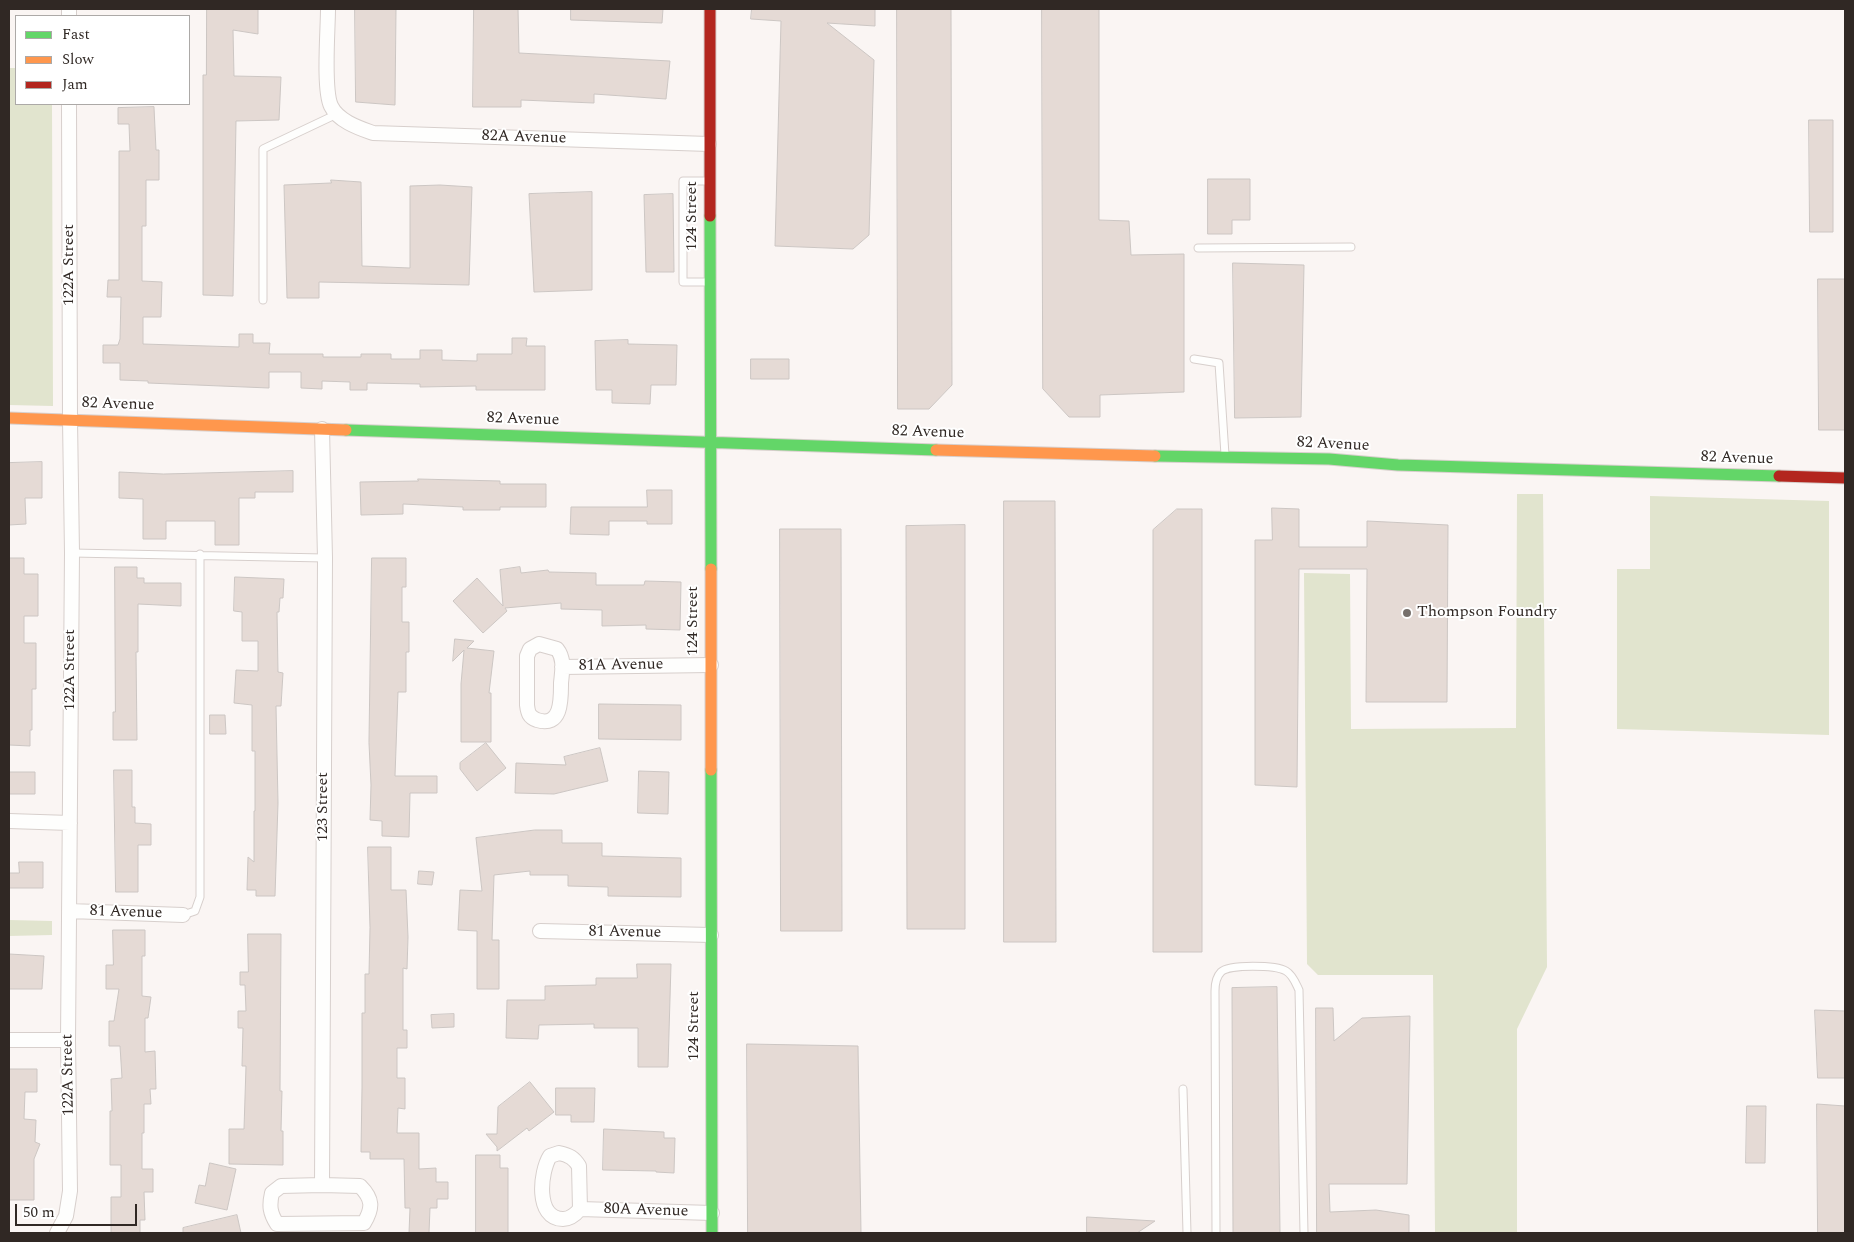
<!DOCTYPE html>
<html>
<head>
<meta charset="utf-8">
<style>
  body { margin:0 }
  #map { position:relative; width:1854px; height:1242px; overflow:hidden; background:#faf5f3; font-family:Spectral,serif }
  canvas { display:block }
  .frame { position:absolute; inset:0; border:10px solid #302824; pointer-events:none }
  .legend { position:absolute; left:15px; top:15px; width:175px; height:90px; box-sizing:border-box; background:#fff; border:1px solid #aca9a7; margin:0; padding:6px 9px; list-style:none; font-size:15px; color:#302824 }
  .legend li { display:flex; align-items:center; gap:10px; height:25px }
  .legend b { width:25px; border:1px solid #aca9a7 }
  .scale { position:absolute; left:15px; top:1204px; width:122px; height:22px; box-sizing:border-box; border:2px solid #302824; border-top:0; padding-left:6px; font-size:15px; line-height:18px; white-space:nowrap; color:#302824; -webkit-text-stroke:4px #fff; paint-order:stroke }
</style>
</head>
<body>
<div id="map">
<canvas width="1854" height="1242"></canvas>
<div class="frame"></div>
<ul class="legend">
<li><b style="height:6px;background:#63d668"></b>Fast</li>
<li><b style="height:6px;background:#ff974d"></b>Slow</li>
<li><b style="height:6px;background:#b3261e"></b>Jam</li>
</ul>
<div class="scale">50 m</div>
</div>
<script>
const context = document.querySelector('canvas').getContext('2d');
context.lineJoin = 'round';
function fill(path, color) {
  context.fillStyle = color;
  context.fill(path, 'evenodd');
}
function trace(path, color, width, dash) {
  context.strokeStyle = color;
  context.lineWidth = width;
  context.lineCap = dash ? 'butt' : 'round';
  context.setLineDash(dash || []);
  context.stroke(path);
}
function drawText(font, color, halo, rows, align = 'center') {
  context.font = font + ' Spectral,serif';
  context.lineWidth = 4;
  context.setLineDash([]);
  context.textBaseline = 'middle';
  context.strokeStyle = halo;
  context.fillStyle = color;
  for (const [text, x, y, turn = 0] of rows) {
    context.save();
    context.translate(x, y);
    context.rotate((+turn || 0) * Math.PI / 180);
    context.textAlign = isNaN(turn) ? turn : align;
    if (halo) context.strokeText(text, 0, 0);
    context.fillText(text, 0, 0);
    context.restore();
  }
}
const green = new Path2D(`
  M 9,68 L 16,68 L 16,104 L 52,104 L 53,406 L 9,405 Z
  M 1517,494 L 1543,494 L 1547,967 L 1517,1029 L 1517,1233 L 1435,1233 L 1433,975 L 1318,975 L 1307,964 L 1304,573 L 1350,574 L 1351,729 L 1516,728 Z
  M 1650,496 L 1829,501 L 1829,735 L 1617,729 L 1617,569 L 1650,569 Z
  M 9,920 L 52,921 L 52,935 L 9,936 Z`);
const building = new Path2D(`
  M 207,9 L 258,9 L 258,34 L 233,30 L 234,76 L 281,77 L 279,120 L 236,121 L 233,296 L 203,295 L 203,75 L 206,75 Z
  M 355,9 L 396,9 L 395,105 L 356,102 Z
  M 474,9 L 518,9 L 519,53 L 670,61 L 666,99 L 594,94 L 594,103 L 521,100 L 521,107 L 473,107 Z
  M 571,9 L 663,9 L 662,23 L 571,20 Z
  M 752,9 L 875,9 L 875,26 L 827,23 L 874,60 L 869,235 L 853,249 L 775,246 L 781,21 L 751,19 Z
  M 897,9 L 951,9 L 952,385 L 929,409 L 898,409 Z
  M 1042,9 L 1099,9 L 1099,220 L 1129,221 L 1131,255 L 1184,254 L 1184,392 L 1100,395 L 1100,417 L 1069,417 L 1043,389 Z
  M 154,107 L 156,150 L 159,150 L 159,180 L 146,180 L 146,226 L 142,226 L 142,281 L 162,282 L 161,317 L 143,317 L 143,344 L 239,347 L 239,334 L 253,334 L 253,343 L 270,343 L 269,354 L 323,354 L 323,357 L 361,357 L 361,354 L 391,354 L 391,359 L 420,359 L 420,350 L 442,350 L 442,360 L 477,361 L 477,354 L 512,354 L 512,338 L 527,338 L 526,346 L 545,346 L 545,390 L 476,390 L 476,386 L 420,387 L 420,384 L 367,383 L 367,390 L 350,390 L 350,382 L 322,381 L 322,389 L 301,388 L 301,372 L 269,372 L 269,388 L 148,383 L 148,381 L 120,380 L 120,363 L 103,363 L 103,345 L 118,345 L 120,339 L 121,297 L 107,297 L 108,280 L 119,280 L 119,151 L 130,151 L 129,124 L 118,124 L 118,108 Z
  M 1809,120 L 1833,120 L 1833,232 L 1810,232 Z
  M 1208,179 L 1250,179 L 1250,220 L 1232,220 L 1232,234 L 1208,234 Z
  M 331,180 L 361,182 L 362,266 L 410,268 L 410,186 L 440,185 L 472,187 L 469,285 L 319,282 L 319,298 L 287,298 L 284,185 L 331,183 Z
  M 592,192 L 592,290 L 534,292 L 529,194 Z
  M 673,194 L 674,272 L 646,272 L 644,195 Z
  M 1233,263 L 1304,265 L 1301,417 L 1235,418 Z
  M 1818,279 L 1845,279 L 1845,430 L 1819,430 Z
  M 628,340 L 628,344 L 677,345 L 676,385 L 651,385 L 650,404 L 612,403 L 612,390 L 596,390 L 595,341 Z
  M 751,359 L 789,359 L 789,379 L 751,379 Z
  M 42,462 L 42,498 L 25,498 L 26,524 L 9,525 L 9,463 Z
  M 293,471 L 293,492 L 255,492 L 255,498 L 239,498 L 239,545 L 215,545 L 215,521 L 166,521 L 166,539 L 143,539 L 143,499 L 119,498 L 119,472 L 163,474 Z
  M 418,479 L 500,481 L 500,484 L 546,484 L 546,507 L 500,507 L 500,510 L 463,510 L 463,507 L 403,504 L 403,514 L 361,515 L 360,482 L 418,481 Z
  M 647,490 L 672,490 L 672,524 L 647,524 L 647,521 L 609,521 L 609,535 L 570,534 L 571,507 L 647,507 Z
  M 1004,501 L 1055,501 L 1056,942 L 1004,942 Z
  M 1272,508 L 1299,509 L 1299,547 L 1367,547 L 1367,521 L 1448,525 L 1447,702 L 1366,702 L 1367,569 L 1299,569 L 1297,787 L 1255,785 L 1255,540 L 1272,540 Z
  M 1177,509 L 1202,509 L 1202,952 L 1153,952 L 1153,530 Z
  M 965,525 L 965,929 L 907,929 L 906,526 Z
  M 780,529 L 841,529 L 842,931 L 781,931 Z
  M 9,558 L 24,558 L 24,574 L 38,574 L 38,616 L 24,616 L 24,643 L 36,643 L 36,689 L 32,689 L 32,730 L 30,730 L 30,746 L 9,745 Z
  M 372,558 L 406,558 L 406,587 L 402,587 L 402,622 L 409,622 L 409,652 L 406,652 L 406,692 L 398,692 L 395,776 L 437,776 L 437,793 L 410,793 L 409,837 L 382,836 L 382,821 L 370,820 L 371,785 L 369,743 Z
  M 115,567 L 137,567 L 137,578 L 144,578 L 144,583 L 181,583 L 181,606 L 138,604 L 138,652 L 136,652 L 137,740 L 113,740 L 113,712 L 115,712 Z
  M 520,567 L 521,573 L 548,570 L 549,572 L 596,573 L 596,585 L 644,585 L 645,581 L 681,582 L 680,630 L 646,629 L 646,625 L 602,626 L 602,610 L 561,609 L 561,603 L 505,608 L 507,611 L 483,633 L 453,601 L 477,578 L 503,606 L 500,570 Z
  M 235,577 L 284,579 L 283,598 L 280,598 L 279,612 L 277,612 L 278,672 L 283,673 L 281,706 L 276,706 L 278,803 L 275,896 L 256,896 L 256,890 L 247,890 L 248,857 L 254,862 L 254,811 L 255,811 L 255,751 L 252,751 L 252,705 L 234,703 L 236,670 L 258,671 L 258,641 L 242,641 L 242,612 L 234,611 Z
  M 455,639 L 474,641 L 467,648 L 494,651 L 489,693 L 491,693 L 491,742 L 461,742 L 461,684 L 464,650 L 453,661 Z
  M 599,704 L 681,705 L 681,740 L 599,739 Z
  M 210,715 L 225,715 L 226,734 L 210,734 Z
  M 486,743 L 506,768 L 477,791 L 460,769 L 460,763 Z
  M 600,748 L 608,781 L 554,794 L 515,793 L 516,763 L 566,765 L 564,757 Z
  M 114,770 L 132,770 L 132,807 L 135,807 L 135,823 L 151,824 L 151,845 L 138,845 L 138,892 L 116,892 Z
  M 639,771 L 669,772 L 668,814 L 638,813 Z
  M 9,772 L 35,772 L 35,794 L 9,794 Z
  M 535,830 L 562,830 L 562,843 L 602,843 L 602,856 L 681,858 L 681,897 L 608,896 L 608,887 L 568,886 L 568,875 L 530,875 L 530,871 L 494,875 L 492,940 L 499,940 L 499,989 L 477,989 L 477,931 L 458,930 L 460,890 L 482,891 L 476,838 Z
  M 368,847 L 391,847 L 391,890 L 406,890 L 408,937 L 407,969 L 403,968 L 403,1030 L 407,1030 L 407,1048 L 397,1048 L 397,1078 L 405,1078 L 405,1109 L 398,1108 L 397,1133 L 419,1133 L 419,1169 L 436,1168 L 436,1182 L 448,1182 L 448,1199 L 437,1199 L 437,1208 L 430,1208 L 429,1233 L 409,1233 L 410,1208 L 405,1208 L 404,1159 L 370,1159 L 370,1152 L 361,1152 L 362,1087 L 362,1013 L 365,1013 L 365,974 L 369,974 L 370,928 Z
  M 19,862 L 43,862 L 43,888 L 9,888 L 9,873 L 19,873 Z
  M 419,871 L 434,872 L 432,885 L 418,884 Z
  M 113,930 L 145,930 L 145,956 L 142,956 L 142,996 L 151,997 L 148,1018 L 145,1018 L 145,1052 L 155,1051 L 156,1089 L 150,1089 L 151,1104 L 144,1104 L 144,1133 L 142,1133 L 142,1169 L 153,1169 L 153,1192 L 144,1192 L 145,1220 L 140,1220 L 140,1233 L 111,1233 L 111,1197 L 121,1197 L 121,1165 L 110,1165 L 110,1111 L 112,1111 L 111,1079 L 122,1078 L 120,1046 L 109,1046 L 109,1021 L 114,1021 L 119,989 L 106,989 L 106,965 L 113,965 Z
  M 248,934 L 281,934 L 280,1091 L 282,1091 L 281,1131 L 283,1131 L 283,1165 L 229,1164 L 229,1129 L 244,1129 L 246,1066 L 242,1066 L 243,1028 L 238,1028 L 238,1011 L 246,1011 L 245,985 L 240,985 L 240,972 L 248,972 Z
  M 9,954 L 44,956 L 42,989 L 9,989 Z
  M 637,964 L 671,964 L 668,1067 L 638,1067 L 638,1028 L 594,1028 L 594,1024 L 539,1025 L 538,1039 L 506,1038 L 507,1000 L 545,1000 L 545,986 L 596,985 L 596,978 L 637,978 Z
  M 1277,987 L 1280,1233 L 1233,1233 L 1232,988 Z
  M 1316,1008 L 1333,1008 L 1334,1041 L 1362,1018 L 1410,1016 L 1407,1184 L 1329,1184 L 1330,1212 L 1376,1210 L 1409,1215 L 1409,1233 L 1317,1233 Z
  M 1815,1010 L 1845,1011 L 1845,1078 L 1818,1078 Z
  M 454,1014 L 454,1027 L 432,1028 L 431,1015 Z
  M 747,1044 L 858,1046 L 861,1233 L 748,1233 Z
  M 9,1069 L 37,1069 L 37,1092 L 25,1092 L 24,1119 L 36,1120 L 35,1142 L 40,1144 L 34,1159 L 34,1200 L 9,1200 Z
  M 530,1082 L 554,1112 L 529,1131 L 527,1128 L 497,1151 L 497,1147 L 486,1134 L 497,1134 L 498,1107 Z
  M 556,1088 L 595,1088 L 594,1122 L 571,1122 L 571,1115 L 556,1115 Z
  M 1817,1104 L 1845,1106 L 1845,1233 L 1818,1233 Z
  M 1747,1106 L 1766,1106 L 1765,1163 L 1746,1163 Z
  M 604,1129 L 664,1132 L 664,1138 L 675,1138 L 674,1173 L 656,1172 L 656,1171 L 603,1170 Z
  M 476,1155 L 500,1155 L 500,1168 L 508,1168 L 508,1233 L 476,1233 Z
  M 210,1163 L 236,1169 L 227,1210 L 195,1203 L 199,1185 L 205,1186 Z
  M 237,1215 L 241,1233 L 183,1233 L 183,1228 Z
  M 1087,1217 L 1155,1221 L 1137,1233 L 1087,1233 Z`);
const lane = new Path2D(`
  M 709,181 L 683,181 L 683,282 L 709,282
  M 1198,248 L 1351,247
  M 263,300 L 263,149 L 337,114
  M 1194,359 L 1219,363 L 1225,455
  M 72,553 L 325,558
  M 183,915 L 195,911 L 200,897 L 200,554
  M 1183,1089 L 1187,1233
  M 1216,1233 L 1215,991 C 1215,984 1216,977 1221,972 C 1229,964 1276,965 1286,971 C 1293,975 1296,984 1299,990 L 1304,1233`);
const street = new Path2D(`
  M 69,9 L 69,16
  M 328,9 C 328,30 323,89 331,106 C 338,121 359,128 373,133 L 709,144
  M 322,429 L 325,558 L 322,1185 L 281,1186 L 272,1193 C 269,1206 270,1213 277,1224 L 364,1223 C 373,1208 373,1199 360,1186 L 322,1185
  M 539,644 L 557,649 C 565,659 562,672 561,683 C 561,699 562,728 537,720 C 529,717 528,713 527,705 L 527,656 L 530,649 Z
  M 562,667 L 711,665
  M 9,821 L 70,823
  M 69,911 L 183,915
  M 540,931 L 711,935
  M 9,1040 L 68,1040
  M 559,1153 C 569,1155 574,1158 579,1166 L 580,1209 C 575,1215 570,1219 563,1219 C 535,1219 540,1172 550,1156 Z
  M 580,1209 L 712,1213
  M 57,1233 L 66,1216 L 70,1191 L 68,1040 L 72,553 L 70,420 L 69,104`);
const fast = new Path2D(`
  M 710,216 L 711,569
  M 346,430 L 936,450
  M 1155,456 L 1329,459 L 1398,465 L 1779,476
  M 711,770 L 712,1233`);
const slow = new Path2D(`
  M 9,418 L 346,430
  M 936,450 L 1155,456
  M 711,569 L 711,770`);
const jam = new Path2D(`
  M 710,9 L 710,216
  M 1779,476 L 1845,478`);
const markers = [
  [1407,613,5,"#77706c"]
];
const streetNames = [
  ["82A Avenue",524,138,2],
  ["124 Street",693,216,-90],
  ["122A Street",70,265,-90],
  ["82 Avenue",118,405,2],
  ["82 Avenue",523,420,2],
  ["82 Avenue",928,433,2],
  ["82 Avenue",1333,445,3],
  ["82 Avenue",1737,459,2],
  ["124 Street",694,621,-90],
  ["81A Avenue",621,666,-1],
  ["122A Street",71,670,-90],
  ["123 Street",324,807,-90],
  ["81 Avenue",126,913,2],
  ["81 Avenue",625,933,1],
  ["124 Street",695,1026,-90],
  ["122A Street",69,1075,-91],
  ["80A Avenue",646,1211,2]
];
const poiNames = [
  ["Thompson Foundry",1417,613]
];
fill(green, '#e1e4ce');
fill(building, '#e5dad5');
trace(building, '#ccc6c3', 1);
trace(lane, '#d7cfcc', 9);
trace(street, '#d7cfcc', 16);
trace(fast, '#d7cfcc', 13);
trace(slow, '#d7cfcc', 13);
trace(jam, '#d7cfcc', 13);
trace(lane, '#fefefd', 7);
trace(street, '#fefefd', 14);
trace(fast, '#63d668', 11);
trace(slow, '#ff974d', 11);
trace(jam, '#b3261e', 11);
for (const [x, y, r, color] of markers) {
  const dot = new Path2D();
  dot.arc(x, y, r, 0, 2 * Math.PI);
  context.fillStyle = color;
  context.fill(dot);
  trace(dot, '#fff', 2);
}
drawText('16px', '#302824', '#fff', streetNames);
drawText('16px', '#302824', '#fff', poiNames, 'left');
</script>
</body>
</html>
